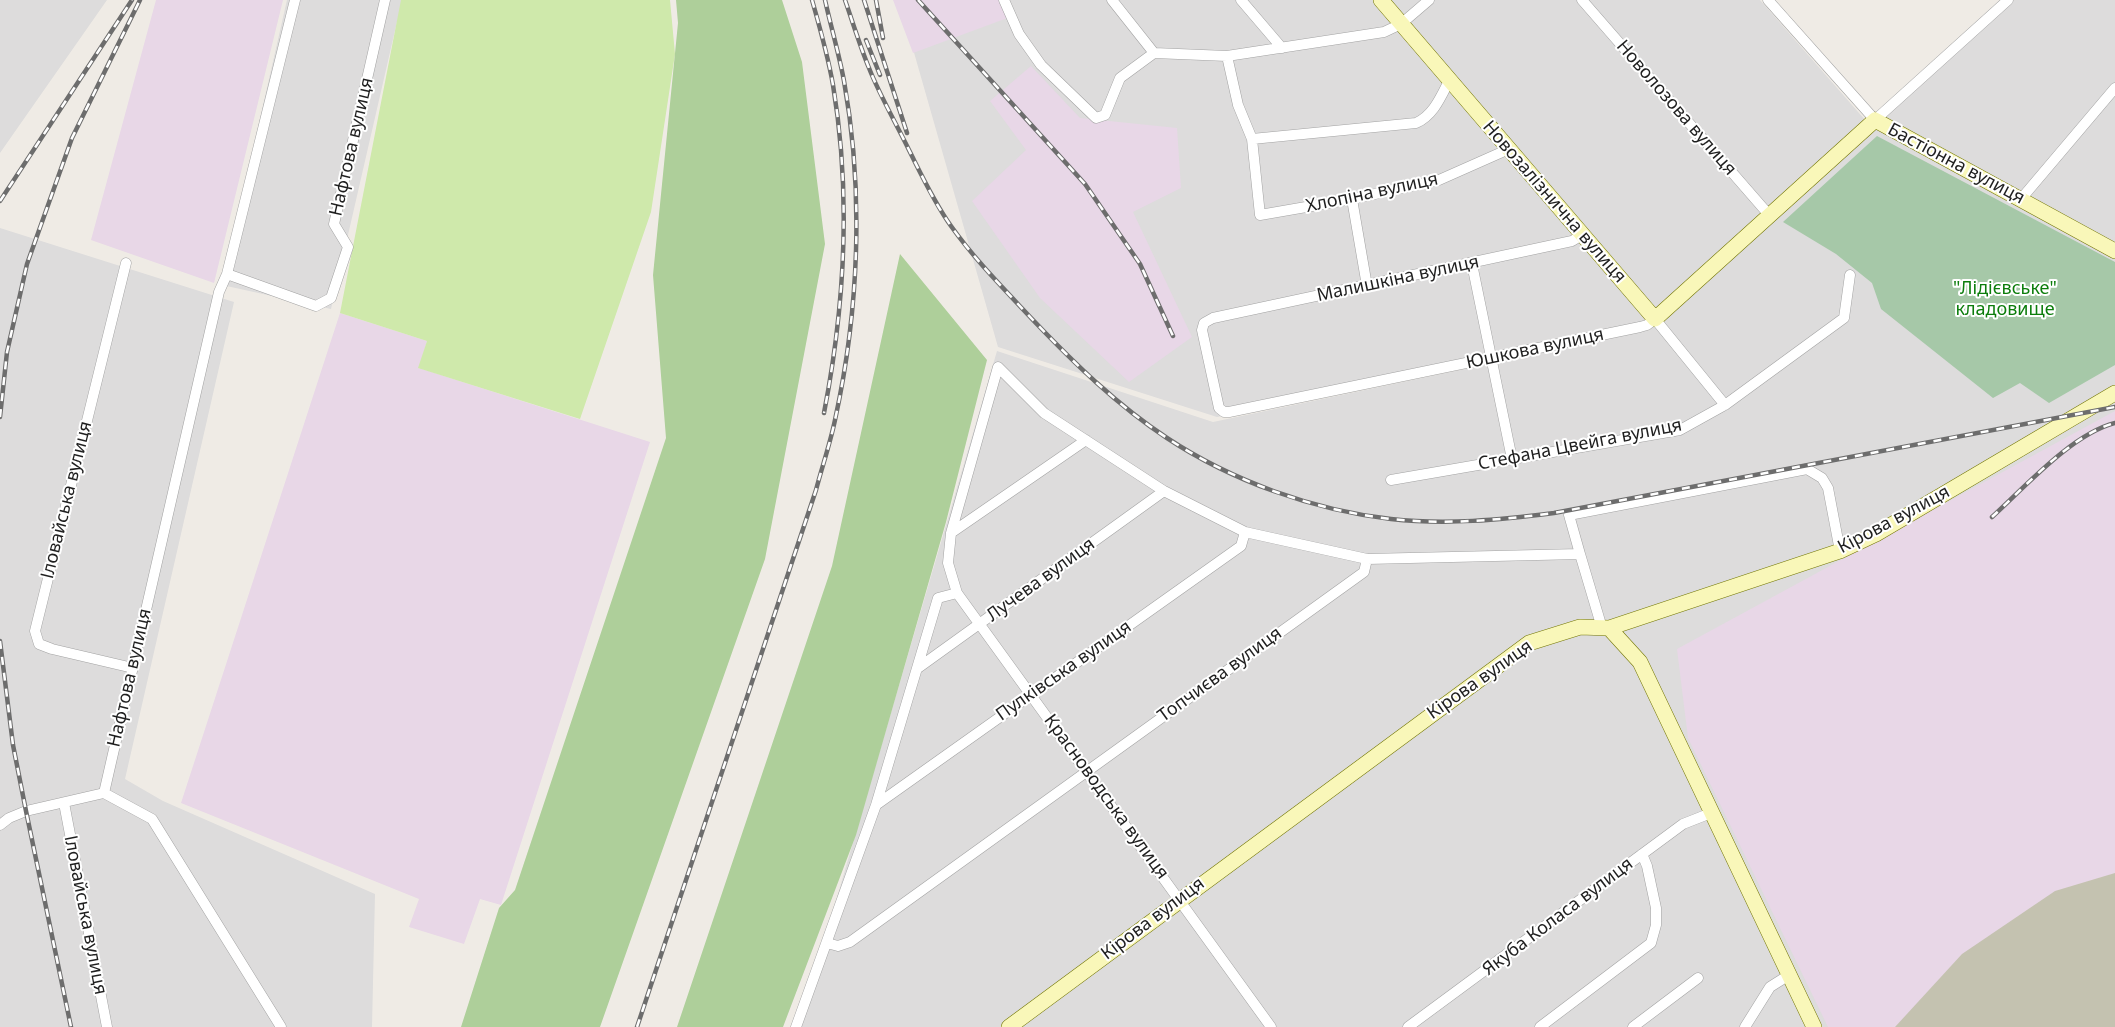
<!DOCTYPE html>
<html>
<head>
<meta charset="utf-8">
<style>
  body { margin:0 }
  canvas { display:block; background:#efebe5 }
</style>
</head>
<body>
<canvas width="2115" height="1027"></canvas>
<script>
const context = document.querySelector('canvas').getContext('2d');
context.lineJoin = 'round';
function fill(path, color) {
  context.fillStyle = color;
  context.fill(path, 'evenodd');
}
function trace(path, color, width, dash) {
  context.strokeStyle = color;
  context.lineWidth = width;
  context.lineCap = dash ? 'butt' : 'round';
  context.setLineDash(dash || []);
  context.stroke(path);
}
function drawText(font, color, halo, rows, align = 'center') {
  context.font = font + ' "Noto Sans",sans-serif';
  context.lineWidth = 4;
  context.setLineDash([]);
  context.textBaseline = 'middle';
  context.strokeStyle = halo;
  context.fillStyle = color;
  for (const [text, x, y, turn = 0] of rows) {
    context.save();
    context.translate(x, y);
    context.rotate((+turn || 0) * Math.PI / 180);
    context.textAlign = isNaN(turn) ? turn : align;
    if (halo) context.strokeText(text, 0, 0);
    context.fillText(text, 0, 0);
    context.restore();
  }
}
const residential = new Path2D(`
  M 0,0 L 107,0 L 0,153 Z
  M 287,0 L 402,0 L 331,309 L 222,285 Z
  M 899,0 L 1760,0 L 1866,121 L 1642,322 L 1217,417 L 998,347 Z
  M 2011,0 L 2115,0 L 2115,1027 L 799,1027 L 997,351 L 1213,422 L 1650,330 Z
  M 0,228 L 234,302 L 125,779 L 163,801 L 375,894 L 372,1027 L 0,1027 Z`);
const industrial = new Path2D(`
  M 156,0 L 283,0 L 214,283 L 91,240 Z
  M 893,0 L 1003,0 L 1010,17 L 913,53 Z
  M 1031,66 L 1080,118 L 1177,128 L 1181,188 L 1133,212 L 1192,337 L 1129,382 L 1040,298 L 972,201 L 1026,150 L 990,101 Z
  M 340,313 L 427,341 L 419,368 L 650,442 L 501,905 L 480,899 L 464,944 L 409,927 L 419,899 L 181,803 Z
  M 2115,411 L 2115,1027 L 1828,1027 L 1688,738 L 1677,649 Z`);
const construction = new Path2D(`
  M 2115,873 L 2115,1027 L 1895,1027 L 1962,954 L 2055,891 Z`);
const grass = new Path2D(`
  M 401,0 L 670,0 L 675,54 L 651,212 L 580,419 L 418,368 L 427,341 L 340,313 Z`);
const forest = new Path2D(`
  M 676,0 L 782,0 L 802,62 L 825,244 L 765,559 L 600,1027 L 461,1027 L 499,908 L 515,890 L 666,438 L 653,275 L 678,23 Z
  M 900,254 L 987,360 L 946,522 L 856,835 L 783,1027 L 677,1027 L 832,566 Z`);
const cemetery = new Path2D(`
  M 1877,136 L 2115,262 L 2115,365 L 2049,403 L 2020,383 L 1993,398 L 1881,309 L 1872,283 L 1836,254 L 1783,222 Z`);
const street = new Path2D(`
  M 1004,0 L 1019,34 L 1041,65 L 1096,118 L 1105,115 L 1120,78 L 1154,53 L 1227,56 L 1384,32 L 1401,24 L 1429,0
  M 1112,0 L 1154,53
  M 1241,0 L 1282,48
  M 1582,0 L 1770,216
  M 1768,0 L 1875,120 L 2008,0
  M 1227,56 L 1238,105 L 1252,139 L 1260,215 L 1352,199 L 1439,180 L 1509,149
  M 1252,139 L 1416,123 C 1434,115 1441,96 1450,79
  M 1352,199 L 1367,286
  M 2021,199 L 2115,88
  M 1582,235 L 1572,241 L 1213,318 L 1204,323 L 1202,330 L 1219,408 L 1224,412 L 1229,412 L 1640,327 L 1647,325 L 1655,319 L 1725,405
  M 126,263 L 35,631 L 39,644 L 52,649 L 133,668
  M 1472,264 L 1512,459
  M 227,274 L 316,306 L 331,298 L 348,247 L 334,224 L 385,0
  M 1391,480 L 1680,430 L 1725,405 L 1844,318 L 1850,275
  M 951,533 L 1086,440
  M 1580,554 L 1569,515 L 1807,469 L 1822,478 L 1828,488 L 1840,551
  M 957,593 L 1271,1027
  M 918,668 L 1164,491
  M 64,803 L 107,1027
  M 876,805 L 1241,546 L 1245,532
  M 0,825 L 9,818 L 26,811 L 104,793
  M 827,943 L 838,946 L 850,942 L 1364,572 L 1367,559 L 1580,554 L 1602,628
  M 281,1027 L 152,819 L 104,793 L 219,292 L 227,274 L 295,0
  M 796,1027 L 876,805 L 938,598 L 957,593 L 948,563 L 951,533 L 998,367 L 1044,413 L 1164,491 L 1245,532 L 1367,559
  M 1408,1027 L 1683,824 L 1711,813
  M 1540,1027 L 1651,943 L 1656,925 L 1656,908 L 1647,866 L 1642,854
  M 1633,1027 L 1698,978
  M 1745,1027 L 1770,987 L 1789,975`);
const secondary = new Path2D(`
  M 1381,0 L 1655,319 L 1875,120 L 2115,251
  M 1609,628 L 1640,662 L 1814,1027
  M 1009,1027 L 1529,643 L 1580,627 L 1609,628 L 1840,551 L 1876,534 L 2115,393`);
const rail = new Path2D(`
  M 812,0 C 820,28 828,56 833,85 C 851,193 845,305 824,413
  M 845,0 C 853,23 860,46 869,68 C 880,96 896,123 909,150 C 922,176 934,202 951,226 C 975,260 1005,290 1033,320 C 1074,363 1117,405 1167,438 C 1232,481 1313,510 1391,519 C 1446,525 1500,520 1554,513 L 2115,407
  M 864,0 L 907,133
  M 876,0 L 883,38
  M 918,0 L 1085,184 L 1140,264 L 1173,336
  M 866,40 L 880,75
  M 0,201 L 132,0
  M 0,417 L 7,352 L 27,264 L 72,138 L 140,0
  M 1992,517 C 2025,487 2072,434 2115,423
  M 0,641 L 13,745 L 26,811 L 71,1027
  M 637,1027 L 816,490 C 822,467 830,444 835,420 C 859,310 864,192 844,81 C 839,54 831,27 825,0`);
const streetNames = [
  ["Новолозова вулиця",1676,108,49],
  ["Нафтова вулиця",352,147,-77],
  ["Бастіонна вулиця",1956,164,28],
  ["Хлопіна вулиця",1372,193,-12],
  ["Новозалізнична вулиця",1554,202,49],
  ["Малишкіна вулиця",1398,279,-12],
  ["Юшкова вулиця",1535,349,-12],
  ["Стефана Цвейга вулиця",1580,445,-11],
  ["Іловайська вулиця",67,500,-76],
  ["Кірова вулиця",1894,520,-28],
  ["Лучева вулиця",1041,580,-36],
  ["Пулківська вулиця",1064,671,-35],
  ["Топчиєва вулиця",1220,675,-36],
  ["Нафтова вулиця",130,678,-77],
  ["Кірова вулиця",1480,680,-35],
  ["Красноводська вулиця",1106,797,54],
  ["Іловайська вулиця",85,915,79],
  ["Якуба Коласа вулиця",1558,917,-37],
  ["Кірова вулиця",1153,919,-37]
];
const parkNames = [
  ["\"Лідієвське\"",2005,289],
  ["кладовище",2005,310]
];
fill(residential, '#dddcdc');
fill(industrial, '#e8d7e7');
fill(construction, '#c4c2b0');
fill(grass, '#cfe9ab');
fill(forest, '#aecf9a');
fill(cemetery, '#a6c8a8');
trace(street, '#a3a3a3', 11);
trace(secondary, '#737605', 16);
trace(street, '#fff', 10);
trace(secondary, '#f9f7b9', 15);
trace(rail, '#6d6d6d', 4.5);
trace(rail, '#fff', 2.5, [8]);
drawText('18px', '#1f1f1f', '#fff', streetNames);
drawText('18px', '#0c7d0c', '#fff', parkNames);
</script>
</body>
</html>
